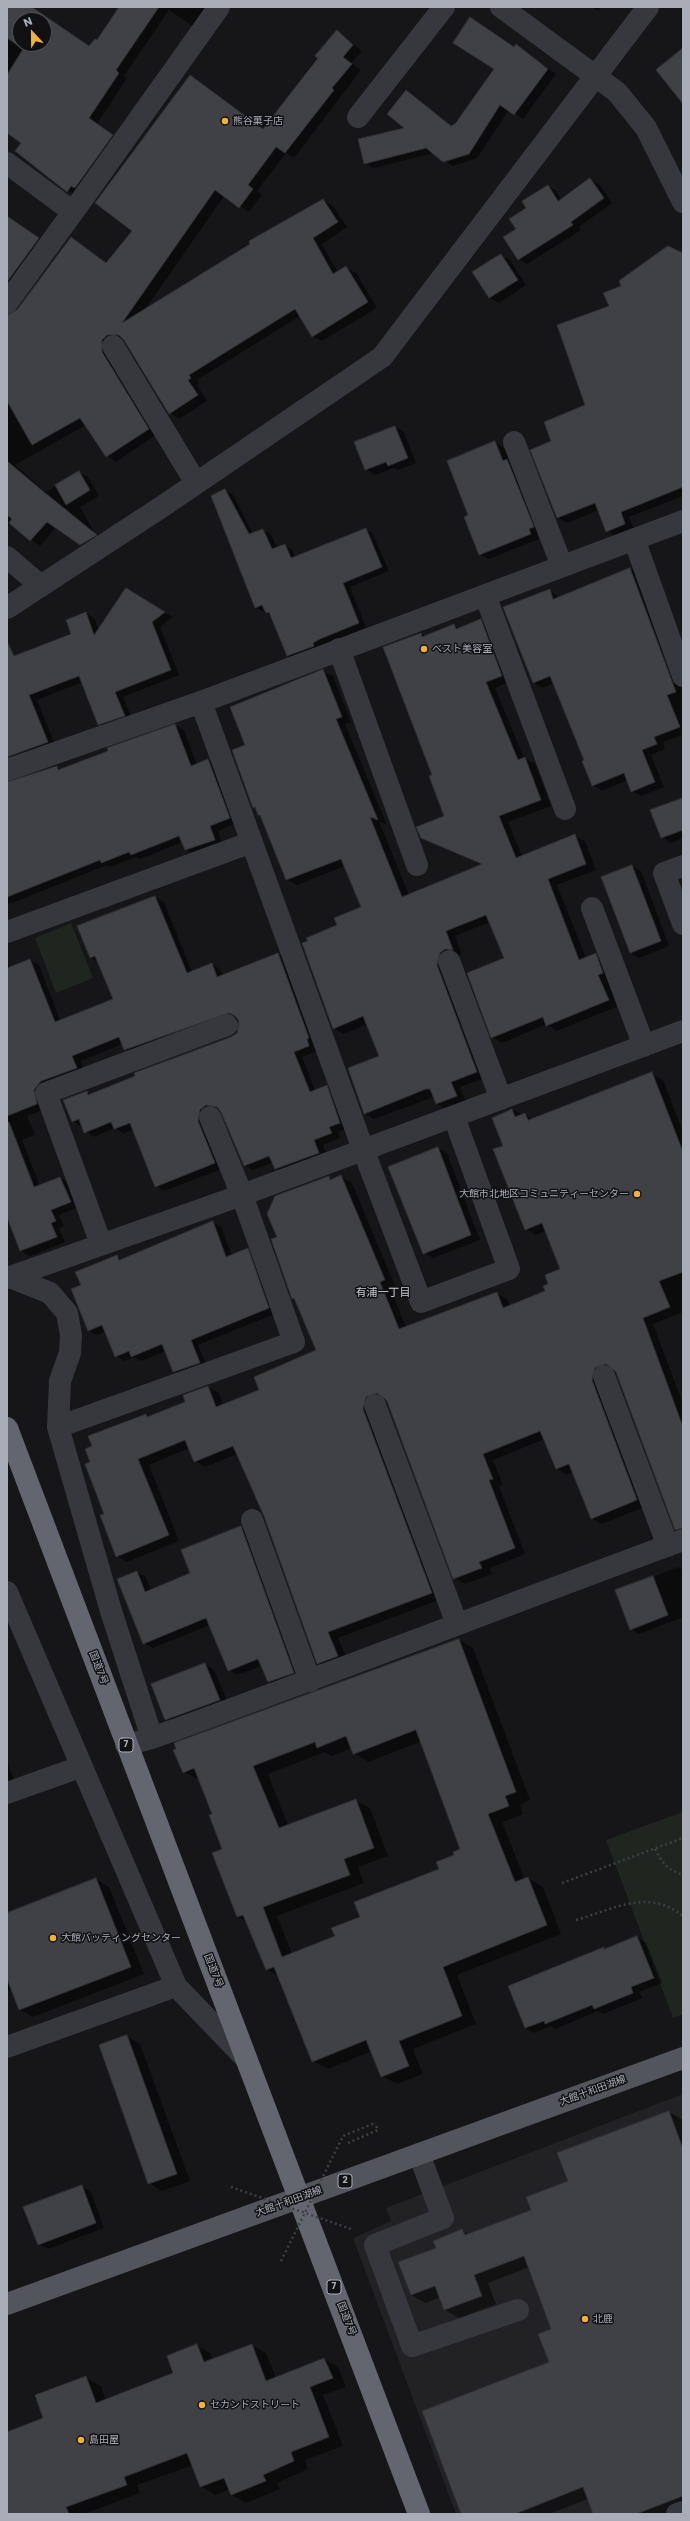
<!DOCTYPE html>
<html>
<head>
<meta charset="utf-8">
<style>
  body { margin:0 }
  #map { position:relative; width:690px; height:2521px; overflow:hidden; background:#161618; font-family:Poppins,sans-serif }
  canvas { display:block }
  .frame { position:absolute; inset:0; border:8px solid #a8adb8; pointer-events:none }
  .north { position:absolute; left:12px; top:12px; width:40px; height:40px; box-sizing:border-box; background:#111113; border:1px solid #4d4f55; border-radius:50%; rotate:338deg; font-size:11px; font-weight:700; line-height:16px; text-align:center; color:#a8adb8 }
  .north::after { content:''; display:block; margin:auto; width:14px; height:18px; background:#f2b134; clip-path:polygon(50% 0,100% 100%,50% 72%,0 100%) }
</style>
</head>
<body>
<div id="map">
<canvas width="690" height="2521"></canvas>
<div class="frame"></div>
<div class="north">N</div>
</div>
<script>
const context = document.querySelector('canvas').getContext('2d');
context.lineJoin = 'round';
function fill(path, color) {
  context.fillStyle = color;
  context.fill(path, 'evenodd');
}
function trace(path, color, width, dash) {
  context.strokeStyle = color;
  context.lineWidth = width;
  context.lineCap = dash ? 'butt' : 'round';
  context.setLineDash(dash || []);
  context.stroke(path);
}
function drawText(font, color, halo, rows, align = 'center') {
  context.font = font + ' Poppins,"Noto Sans JP",sans-serif';
  context.lineWidth = 3;
  context.setLineDash([]);
  context.textBaseline = 'middle';
  context.strokeStyle = halo;
  context.fillStyle = color;
  for (const [text, x, y, turn = 0] of rows) {
    context.save();
    context.translate(x, y);
    context.rotate((+turn || 0) * Math.PI / 180);
    context.textAlign = isNaN(turn) ? turn : align;
    if (halo) context.strokeText(text, 0, 0);
    context.fillText(text, 0, 0);
    context.restore();
  }
}
const built = new Path2D(`
  M 683,2094 L 683,2514 L 456,2514 L 353,2238 L 391,2221 L 386,2208 Z`);
const green = new Path2D(`
  M 71,923 L 93,978 L 56,993 L 35,938 Z
  M 683,1812 L 683,2014 L 673,2018 L 606,1840 Z`);
const shadow = new Path2D(`
  M 7,7 L 33,7 L 90,47 L 97,41 L 119,7 L 212,7 L 197,29 L 169,10 L 124,76 L 127,78 L 97,124 L 121,140 L 76,196 L 15,152 L 22,143 L 7,132 ZM 20,20 L 44,20 L 44,44 L 20,44 Z
  M 592,7 L 601,7 L 598,11 Z
  M 337,32 L 362,51 L 351,63 L 361,70 L 294,158 L 286,153 L 257,191 L 262,195 L 249,212 L 224,196 L 144,311 L 323,200 L 333,206 L 347,227 L 322,244 L 338,273 L 346,268 L 356,273 L 377,308 L 322,341 L 312,336 L 300,316 L 197,380 L 199,383 L 197,385 L 207,401 L 179,419 L 170,413 L 123,338 L 116,341 L 157,434 L 116,462 L 107,456 L 86,425 L 15,465 L 46,492 L 79,472 L 88,477 L 99,496 L 80,507 L 95,533 L 79,542 L 56,527 L 40,546 L 31,540 L 7,520 L 7,324 L 71,239 L 106,263 L 134,231 L 190,76 L 264,129 Z
  M 516,46 L 556,74 L 523,119 L 509,110 L 477,158 L 453,166 L 434,153 L 374,168 L 365,163 L 406,129 L 406,92 L 452,127 Z
  M 590,179 L 599,184 L 612,203 L 579,227 L 581,230 L 527,264 L 518,259 L 517,229 L 528,208 L 548,186 L 556,191 L 561,199 Z
  M 7,217 L 47,243 L 7,298 Z
  M 683,254 L 683,496 L 629,517 L 634,529 L 616,536 L 607,531 L 599,510 L 567,523 L 558,518 L 553,442 L 587,406 L 610,307 L 623,287 Z
  M 501,255 L 510,260 L 526,285 L 499,303 L 490,298 L 474,273 Z
  M 395,427 L 404,432 L 416,463 L 398,470 L 393,468 L 375,475 L 366,469 Z
  M 495,442 L 504,448 L 542,532 L 537,534 L 539,539 L 489,559 L 480,554 Z
  M 225,490 L 233,495 L 253,534 L 263,530 L 271,534 L 277,548 L 285,545 L 292,550 L 296,558 L 366,529 L 373,534 L 389,571 L 350,587 L 366,627 L 296,660 L 288,656 L 272,616 L 256,608 Z
  M 630,569 L 639,574 L 652,614 L 683,688 L 683,735 L 663,742 L 665,749 L 651,755 L 664,787 L 641,796 L 632,791 L 628,780 L 602,791 L 593,785 L 585,761 L 554,683 L 543,688 L 534,683 L 549,590 L 559,597 Z
  M 134,594 L 173,617 L 160,627 L 179,675 L 123,697 L 133,720 L 107,729 L 99,724 L 82,682 L 37,700 L 56,747 L 18,760 L 10,755 L 7,748 L 7,660 L 72,634 L 86,613 L 94,618 L 99,630 Z
  M 481,620 L 490,626 L 511,681 L 495,688 L 524,758 L 535,764 L 551,806 L 508,822 L 522,856 L 575,836 L 585,841 L 596,870 L 557,885 L 586,958 L 596,954 L 605,960 L 618,1006 L 557,1031 L 547,1024 L 502,1043 L 492,1037 L 505,959 L 490,922 L 455,936 L 462,955 L 455,954 L 487,1077 L 460,1087 L 466,1102 L 446,1109 L 436,1104 L 434,1097 L 374,1119 L 364,1113 L 380,1056 L 368,1024 L 343,1034 L 334,1028 L 338,926 L 362,908 L 345,866 L 297,885 L 287,880 L 262,816 L 254,808 L 246,746 L 323,671 L 333,676 L 351,722 L 345,724 L 387,825 L 379,821 L 409,895 L 483,865 L 421,838 L 446,817 L 434,776 L 421,634 L 425,637 L 454,626 L 460,629 Z
  M 175,725 L 184,730 L 197,765 L 208,760 L 217,765 L 238,822 L 218,831 L 223,845 L 194,855 L 186,850 L 183,842 L 140,859 L 136,857 L 110,867 L 107,865 L 7,905 L 7,787 L 57,767 L 62,770 Z
  M 683,799 L 683,838 L 671,843 L 662,837 Z
  M 632,866 L 641,871 L 669,946 L 639,958 L 630,952 Z
  M 155,897 L 164,902 L 192,972 L 212,964 L 220,969 L 223,976 L 278,954 L 287,959 L 318,1051 L 302,1057 L 315,1091 L 327,1087 L 335,1092 L 348,1128 L 338,1132 L 340,1138 L 323,1145 L 328,1158 L 284,1174 L 276,1169 L 273,1162 L 253,1170 L 244,1165 L 222,1111 L 215,1110 L 224,1168 L 164,1191 L 156,1186 L 134,1129 L 124,1134 L 115,1128 L 94,1137 L 73,1121 L 87,1092 L 91,1095 L 232,1038 L 238,1033 L 240,1021 L 232,1018 L 134,1054 L 125,1049 L 123,1044 L 81,1061 L 85,1073 L 45,1109 L 27,1116 L 35,1135 L 22,1140 L 40,1186 L 60,1178 L 69,1183 L 79,1207 L 59,1215 L 64,1226 L 59,1228 L 65,1242 L 30,1256 L 21,1251 L 7,1212 L 7,964 L 11,967 L 30,960 L 39,965 L 60,1020 L 114,999 L 99,962 L 91,958 Z
  M 652,1074 L 663,1080 L 683,1132 L 683,1312 L 653,1324 L 683,1404 L 683,1528 L 616,1371 L 611,1370 L 647,1506 L 602,1524 L 591,1518 L 573,1472 L 567,1475 L 556,1468 L 545,1439 L 493,1460 L 503,1485 L 499,1486 L 525,1554 L 490,1568 L 492,1574 L 465,1584 L 454,1578 L 388,1400 L 381,1399 L 442,1599 L 338,1638 L 348,1662 L 329,1669 L 318,1663 L 265,1515 L 237,1454 L 205,1467 L 195,1461 L 189,1448 L 149,1465 L 179,1541 L 127,1562 L 117,1556 L 91,1463 L 146,1415 L 150,1417 L 187,1402 L 208,1387 L 219,1393 L 223,1405 L 260,1390 L 317,1351 L 296,1300 L 293,1298 L 278,1237 L 329,1177 L 333,1180 L 341,1177 L 352,1183 L 395,1286 L 390,1288 L 406,1327 L 496,1293 L 507,1299 L 510,1306 L 546,1291 L 561,1269 L 546,1231 L 536,1235 L 526,1229 L 504,1146 L 512,1110 L 533,1119 Z
  M 438,1148 L 447,1153 L 480,1240 L 433,1258 L 424,1253 Z
  M 212,1222 L 221,1227 L 232,1256 L 248,1249 L 256,1254 L 277,1313 L 198,1345 L 207,1367 L 183,1376 L 174,1371 L 166,1351 L 141,1361 L 134,1357 L 124,1361 L 116,1356 L 106,1331 L 97,1335 L 88,1330 L 82,1286 L 117,1256 L 123,1260 Z
  M 241,1527 L 250,1532 L 302,1678 L 277,1687 L 269,1682 L 262,1666 L 237,1675 L 229,1670 L 210,1625 L 153,1648 L 144,1643 L 137,1572 L 146,1577 L 151,1590 L 192,1574 Z
  M 678,1567 L 683,1570 L 683,1617 L 639,1634 L 631,1629 L 616,1591 Z
  M 459,1640 L 473,1648 L 530,1800 L 520,1805 L 523,1814 L 502,1822 L 525,1880 L 528,1878 L 543,1887 L 561,1934 L 457,1975 L 476,2024 L 413,2049 L 423,2074 L 397,2084 L 382,2076 L 372,2051 L 328,2069 L 313,2061 L 280,1977 L 267,1970 L 247,1922 L 237,1917 L 214,1854 L 223,1850 L 210,1816 L 214,1814 L 200,1780 L 184,1772 L 175,1751 L 178,1750 L 175,1744 ZM 422,1741 L 462,1849 L 454,1852 L 455,1855 L 437,1862 L 440,1869 L 355,1903 L 361,1918 L 333,1928 L 336,1936 L 292,1954 L 277,1916 L 364,1883 L 358,1867 L 388,1856 L 370,1808 L 355,1800 L 288,1825 L 268,1774 L 325,1752 L 332,1756 L 352,1748 L 354,1753 L 368,1762 ZM 198,1765 L 199,1767 L 192,1770 L 192,1768 Z
  M 205,1664 L 214,1670 L 229,1705 L 175,1725 L 166,1719 Z
  M 7,1761 L 15,1782 L 7,1785 Z
  M 96,1879 L 109,1887 L 144,1974 L 33,2017 L 20,2010 L 12,1990 L 7,1992 L 7,1914 Z
  M 637,1937 L 646,1943 L 662,1983 L 639,1992 L 642,1998 L 603,2014 L 598,2011 L 555,2029 L 551,2026 L 534,2033 L 525,2028 L 604,1948 L 606,1949 Z
  M 127,2036 L 140,2044 L 190,2181 L 162,2191 L 149,2183 Z
  M 669,2112 L 683,2120 L 683,2514 L 594,2514 L 588,2499 L 549,2514 L 463,2514 L 550,2363 L 552,2329 L 529,2267 L 488,2283 L 496,2304 L 459,2318 L 445,2310 L 440,2297 L 426,2303 L 411,2295 L 437,2249 L 462,2231 L 469,2234 L 532,2210 L 569,2182 Z
  M 82,2186 L 91,2192 L 104,2228 L 48,2249 L 39,2244 Z
  M 197,2345 L 211,2354 L 213,2359 L 252,2345 L 266,2353 L 276,2378 L 324,2359 L 338,2367 L 346,2387 L 323,2395 L 343,2446 L 305,2460 L 308,2469 L 277,2483 L 280,2489 L 246,2503 L 232,2495 L 230,2489 L 215,2495 L 201,2486 L 193,2465 L 137,2485 L 140,2493 L 84,2514 L 37,2514 L 7,2499 L 7,2433 L 44,2419 L 86,2378 L 101,2386 L 106,2400 L 175,2374 Z`);
const building = new Path2D(`
  M 7,7 L 32,7 L 89,46 L 95,39 L 97,40 L 119,7 L 159,7 L 116,70 L 119,73 L 89,118 L 113,135 L 75,188 L 71,186 L 67,192 L 15,151 L 21,143 L 7,133 L 7,75 L 23,49 L 7,38 ZM 20,20 L 44,20 L 44,44 L 20,44 Z
  M 470,17 L 514,47 L 516,44 L 548,69 L 514,115 L 500,105 L 469,154 L 443,162 L 426,148 L 364,164 L 358,139 L 404,128 L 387,114 L 406,90 L 451,126 L 455,124 L 494,69 L 453,43 Z
  M 337,30 L 353,45 L 343,57 L 352,64 L 332,88 L 334,90 L 285,153 L 276,147 L 248,185 L 253,189 L 239,208 L 215,190 L 122,323 L 250,244 L 249,241 L 323,199 L 338,222 L 313,238 L 333,274 L 346,266 L 368,302 L 312,337 L 295,309 L 189,375 L 191,378 L 188,380 L 198,395 L 169,414 L 124,340 L 119,335 L 107,335 L 102,340 L 102,352 L 149,429 L 106,457 L 80,418 L 32,445 L 7,401 L 7,315 L 17,310 L 71,237 L 106,263 L 132,231 L 95,203 L 190,75 L 263,129 L 318,58 L 315,56 Z
  M 683,48 L 683,104 L 656,70 Z
  M 590,178 L 604,198 L 571,222 L 573,225 L 518,260 L 503,237 L 516,229 L 509,219 L 526,208 L 522,201 L 548,185 L 558,201 Z
  M 7,216 L 39,238 L 7,282 Z
  M 668,246 L 683,253 L 683,487 L 621,512 L 625,524 L 606,532 L 595,503 L 557,518 L 530,450 L 551,441 L 544,422 L 585,405 L 557,325 L 609,306 L 603,293 L 621,286 L 619,281 Z
  M 501,254 L 518,280 L 489,298 L 472,272 Z
  M 395,426 L 408,458 L 388,466 L 386,462 L 365,470 L 354,442 Z
  M 495,441 L 503,461 L 507,459 L 534,527 L 529,529 L 531,534 L 479,555 L 464,517 L 468,515 L 447,461 Z
  M 7,461 L 44,492 L 97,535 L 80,545 L 47,522 L 30,541 L 9,523 L 12,519 L 7,515 Z
  M 79,471 L 90,490 L 66,505 L 55,485 Z
  M 225,489 L 249,534 L 263,529 L 272,549 L 285,544 L 291,558 L 366,528 L 382,567 L 343,583 L 359,623 L 320,639 L 313,643 L 314,646 L 287,656 L 269,612 L 266,613 L 262,605 L 255,608 L 211,496 Z
  M 630,568 L 676,692 L 667,695 L 680,727 L 654,737 L 657,744 L 642,750 L 655,782 L 631,792 L 624,773 L 592,786 L 582,761 L 584,760 L 550,676 L 533,683 L 503,607 L 550,589 L 553,599 Z
  M 126,588 L 165,612 L 152,622 L 171,670 L 115,692 L 125,716 L 98,725 L 79,676 L 29,695 L 48,742 L 7,757 L 7,641 L 14,656 L 27,651 L 71,634 L 66,620 L 86,612 L 94,635 Z
  M 481,619 L 502,676 L 486,682 L 518,760 L 525,757 L 541,800 L 499,816 L 516,858 L 575,834 L 586,864 L 548,879 L 579,960 L 596,953 L 603,973 L 598,975 L 609,1000 L 546,1026 L 543,1017 L 491,1038 L 467,973 L 504,958 L 486,915 L 446,931 L 453,950 L 445,949 L 440,953 L 437,965 L 477,1072 L 451,1082 L 457,1096 L 436,1104 L 430,1089 L 426,1089 L 364,1114 L 348,1068 L 379,1056 L 363,1016 L 333,1029 L 302,943 L 308,941 L 306,938 L 337,925 L 334,918 L 361,907 L 341,859 L 286,880 L 260,815 L 258,815 L 255,807 L 253,808 L 232,750 L 245,745 L 230,707 L 323,669 L 342,717 L 336,719 L 378,820 L 370,817 L 402,897 L 482,864 L 421,838 L 416,827 L 444,816 L 429,776 L 432,775 L 383,647 L 421,633 L 422,637 L 454,624 L 456,629 Z
  M 175,724 L 191,766 L 208,759 L 230,818 L 210,826 L 215,840 L 185,850 L 179,836 L 131,855 L 129,852 L 101,863 L 100,860 L 7,897 L 7,782 L 57,766 L 58,770 L 108,751 L 107,748 Z
  M 683,798 L 683,830 L 661,838 L 650,810 Z
  M 632,865 L 661,941 L 630,953 L 601,877 Z
  M 155,896 L 187,973 L 212,963 L 217,977 L 278,953 L 309,1038 L 307,1039 L 309,1046 L 294,1052 L 310,1092 L 327,1085 L 340,1123 L 329,1127 L 332,1133 L 314,1140 L 319,1153 L 275,1169 L 269,1156 L 244,1166 L 221,1112 L 217,1107 L 206,1105 L 200,1110 L 198,1121 L 215,1163 L 155,1187 L 130,1123 L 114,1129 L 111,1122 L 84,1133 L 79,1119 L 72,1122 L 63,1100 L 87,1091 L 88,1095 L 135,1076 L 134,1073 L 231,1037 L 237,1033 L 239,1021 L 235,1016 L 229,1013 L 124,1050 L 119,1037 L 72,1056 L 77,1068 L 41,1081 L 34,1090 L 37,1104 L 7,1116 L 7,968 L 30,959 L 55,1022 L 113,999 L 95,956 L 90,958 L 77,926 Z
  M 652,1072 L 683,1152 L 683,1272 L 659,1281 L 670,1307 L 643,1318 L 683,1427 L 683,1528 L 675,1530 L 616,1372 L 606,1364 L 595,1368 L 592,1380 L 637,1500 L 591,1519 L 569,1464 L 556,1469 L 540,1431 L 483,1454 L 493,1479 L 489,1480 L 515,1548 L 479,1562 L 482,1568 L 453,1579 L 387,1401 L 377,1393 L 366,1397 L 363,1409 L 432,1593 L 328,1632 L 338,1656 L 317,1664 L 264,1516 L 233,1446 L 194,1462 L 185,1440 L 138,1459 L 169,1535 L 116,1557 L 100,1515 L 104,1514 L 85,1464 L 90,1462 L 85,1449 L 92,1446 L 88,1436 L 146,1414 L 147,1417 L 185,1402 L 183,1395 L 208,1386 L 216,1407 L 259,1390 L 254,1377 L 316,1350 L 294,1298 L 292,1299 L 271,1239 L 277,1237 L 267,1214 L 275,1196 L 329,1176 L 330,1180 L 341,1175 L 385,1280 L 380,1282 L 399,1329 L 497,1292 L 503,1308 L 545,1291 L 543,1286 L 548,1284 L 545,1275 L 560,1269 L 542,1223 L 525,1230 L 493,1149 L 503,1146 L 492,1118 L 512,1109 L 515,1117 L 525,1113 L 528,1120 Z
  M 7,1122 L 9,1122 L 34,1187 L 60,1177 L 71,1202 L 51,1210 L 56,1221 L 51,1223 L 57,1237 L 20,1251 L 7,1217 Z
  M 438,1147 L 471,1235 L 423,1254 L 388,1167 Z
  M 213,1221 L 226,1257 L 248,1248 L 269,1308 L 191,1340 L 200,1363 L 173,1372 L 162,1344 L 131,1357 L 129,1351 L 115,1357 L 102,1325 L 88,1331 L 71,1289 L 81,1285 L 75,1272 L 117,1255 L 119,1260 Z
  M 241,1526 L 294,1673 L 268,1682 L 258,1659 L 228,1671 L 206,1618 L 143,1644 L 117,1579 L 137,1571 L 145,1592 L 190,1573 L 181,1550 Z
  M 653,1576 L 668,1615 L 630,1630 L 615,1590 Z
  M 459,1639 L 516,1792 L 505,1796 L 509,1806 L 488,1814 L 515,1882 L 528,1877 L 547,1925 L 443,1967 L 462,2016 L 399,2041 L 409,2066 L 381,2077 L 366,2040 L 312,2062 L 274,1967 L 266,1970 L 243,1915 L 237,1917 L 212,1853 L 222,1849 L 209,1815 L 212,1814 L 194,1768 L 183,1773 L 173,1750 L 176,1749 L 174,1743 ZM 416,1730 L 460,1849 L 453,1852 L 454,1855 L 436,1862 L 439,1869 L 354,1902 L 360,1917 L 331,1928 L 335,1936 L 282,1957 L 263,1907 L 350,1875 L 344,1859 L 374,1848 L 356,1799 L 279,1828 L 253,1766 L 315,1742 L 317,1748 L 346,1736 L 353,1754 Z
  M 205,1663 L 220,1700 L 165,1720 L 151,1684 Z
  M 96,1878 L 131,1967 L 19,2010 L 7,1979 L 7,1913 Z
  M 637,1936 L 654,1978 L 631,1987 L 633,1993 L 594,2009 L 592,2005 L 545,2024 L 544,2021 L 525,2028 L 508,1986 L 604,1947 L 604,1949 Z
  M 127,2035 L 177,2174 L 148,2184 L 99,2045 Z
  M 669,2111 L 683,2149 L 683,2496 L 636,2514 L 593,2514 L 583,2487 L 515,2514 L 461,2514 L 422,2411 L 549,2362 L 538,2334 L 551,2329 L 524,2256 L 474,2275 L 482,2296 L 444,2310 L 435,2286 L 411,2295 L 398,2262 L 436,2248 L 433,2241 L 462,2229 L 465,2235 L 531,2210 L 526,2197 L 568,2181 L 557,2153 Z
  M 82,2185 L 96,2223 L 38,2245 L 23,2207 Z
  M 197,2344 L 204,2362 L 252,2344 L 266,2381 L 324,2358 L 333,2378 L 310,2387 L 329,2437 L 291,2452 L 294,2461 L 263,2475 L 266,2481 L 231,2495 L 224,2478 L 200,2487 L 187,2453 L 124,2477 L 127,2485 L 66,2507 L 69,2514 L 7,2514 L 7,2432 L 43,2418 L 35,2395 L 86,2376 L 96,2403 L 173,2373 L 167,2356 Z`);
const path = new Path2D(`
  M 655,1849 C 662,1863 668,1870 683,1875
  M 562,1883 L 683,1838
  M 576,1920 C 614,1909 648,1888 683,1916
  M 348,2143 L 378,2130 L 375,2123`);
const minor = new Path2D(`
  M 501,7 L 617,92 L 646,128 L 683,202
  M 358,117 L 444,7
  M 7,163 L 73,212 L 219,7
  M 7,303 L 73,212
  M 113,346 L 196,483
  M 514,442 L 562,566
  M 634,539 L 683,676
  M 7,557 L 41,586
  M 485,595 L 565,809
  M 7,608 L 163,506 L 382,357 L 648,7
  M 339,649 L 417,865
  M 201,702 L 363,1149 L 421,1302 L 509,1269 L 454,1117
  M 7,770 L 201,702 L 683,521
  M 683,866 L 664,873 L 683,924
  M 592,908 L 644,1046
  M 7,932 L 252,842
  M 449,961 L 501,1099
  M 101,1244 L 46,1093 L 227,1025
  M 10,1277 L 50,1293 L 67,1313 L 71,1335 L 70,1353 L 60,1381 L 58,1427 L 111,1611 L 152,1738
  M 7,1278 L 242,1195 L 683,1031
  M 604,1376 L 668,1546
  M 375,1405 L 457,1624
  M 58,1427 L 294,1342 L 242,1195 L 210,1117
  M 252,1520 L 310,1681
  M 7,1592 L 176,1986 L 247,2060
  M 126,1745 L 152,1738 C 330,1674 506,1605 683,1540
  M 7,1793 L 80,1767
  M 7,2047 L 176,1986
  M 419,2154 L 443,2218 L 375,2245 L 412,2346 L 518,2310
  M 677,2514 L 683,2512`);
const major = new Path2D(`
  M 7,2304 L 683,2058`);
const highway = new Path2D(`
  M 7,1428 L 419,2514`);
const pathBridge = new Path2D(`
  M 231,2187 L 351,2229
  M 281,2261 L 343,2136 L 375,2123`);
const markers = [
  [225,121,4,"#f2b134"],
  [424,649,4,"#f2b134"],
  [637,1194,4,"#f2b134"],
  [53,1938,4,"#f2b134"],
  [585,2319,4,"#f2b134"],
  [202,2405,4,"#f2b134"],
  [81,2440,4,"#f2b134"]
];
const shields = [
  [126,1745,14],
  [345,2181,14],
  [334,2287,14]
];
const shieldNames = [
  ["7",126,1745],
  ["2",345,2181],
  ["7",334,2287]
];
const poiNames = [
  ["熊谷菓子店",233,121],
  ["ベスト美容室",432,649],
  ["大館市北地区コミュニティーセンター",629,1194,"right"],
  ["大館バッティングセンター",61,1938],
  ["北鹿",593,2319],
  ["セカンドストリート",210,2405],
  ["島田屋",89,2440]
];
const streetNames = [
  ["国道7号",98,1668,69],
  ["国道7号",213,1971,69],
  ["大館十和田湖線",593,2091,-20],
  ["大館十和田湖線",289,2202,-20],
  ["国道7号",346,2319,69]
];
const neighbourhoodNames = [
  ["有浦一丁目",383,1293]
];
fill(built, '#222225');
fill(green, '#1e261f');
fill(shadow, '#0007');
fill(building, '#404145');
trace(building, '#303034', 1);
trace(path, '#3d3f44', 2.5, [2, 3]);
trace(minor, '#37383d', 22);
trace(major, '#53555c', 22);
trace(highway, '#63666e', 22);
trace(pathBridge, '#3d3f44', 2.5, [2, 3]);
for (const [x, y, r, color] of markers) {
  const dot = new Path2D();
  dot.arc(x, y, r, 0, 2 * Math.PI);
  context.fillStyle = color;
  context.fill(dot);
  trace(dot, '#111113', 1.5);
}
for (const [x, y, w] of shields) {
  const box = new Path2D();
  box.roundRect(x - w / 2, y - 7, w, 14, 3);
  context.fillStyle = '#111113';
  context.fill(box);
  trace(box, '#a8adb8', 1);
}
drawText('bold 9px', '#a8adb8', null, shieldNames);
drawText('10px', '#a8adb8', '#111113', poiNames, 'left');
drawText('10px', '#a8adb8', '#111113', streetNames);
drawText('11px', '#c9ccd4', '#111113', neighbourhoodNames);
</script>
</body>
</html>
